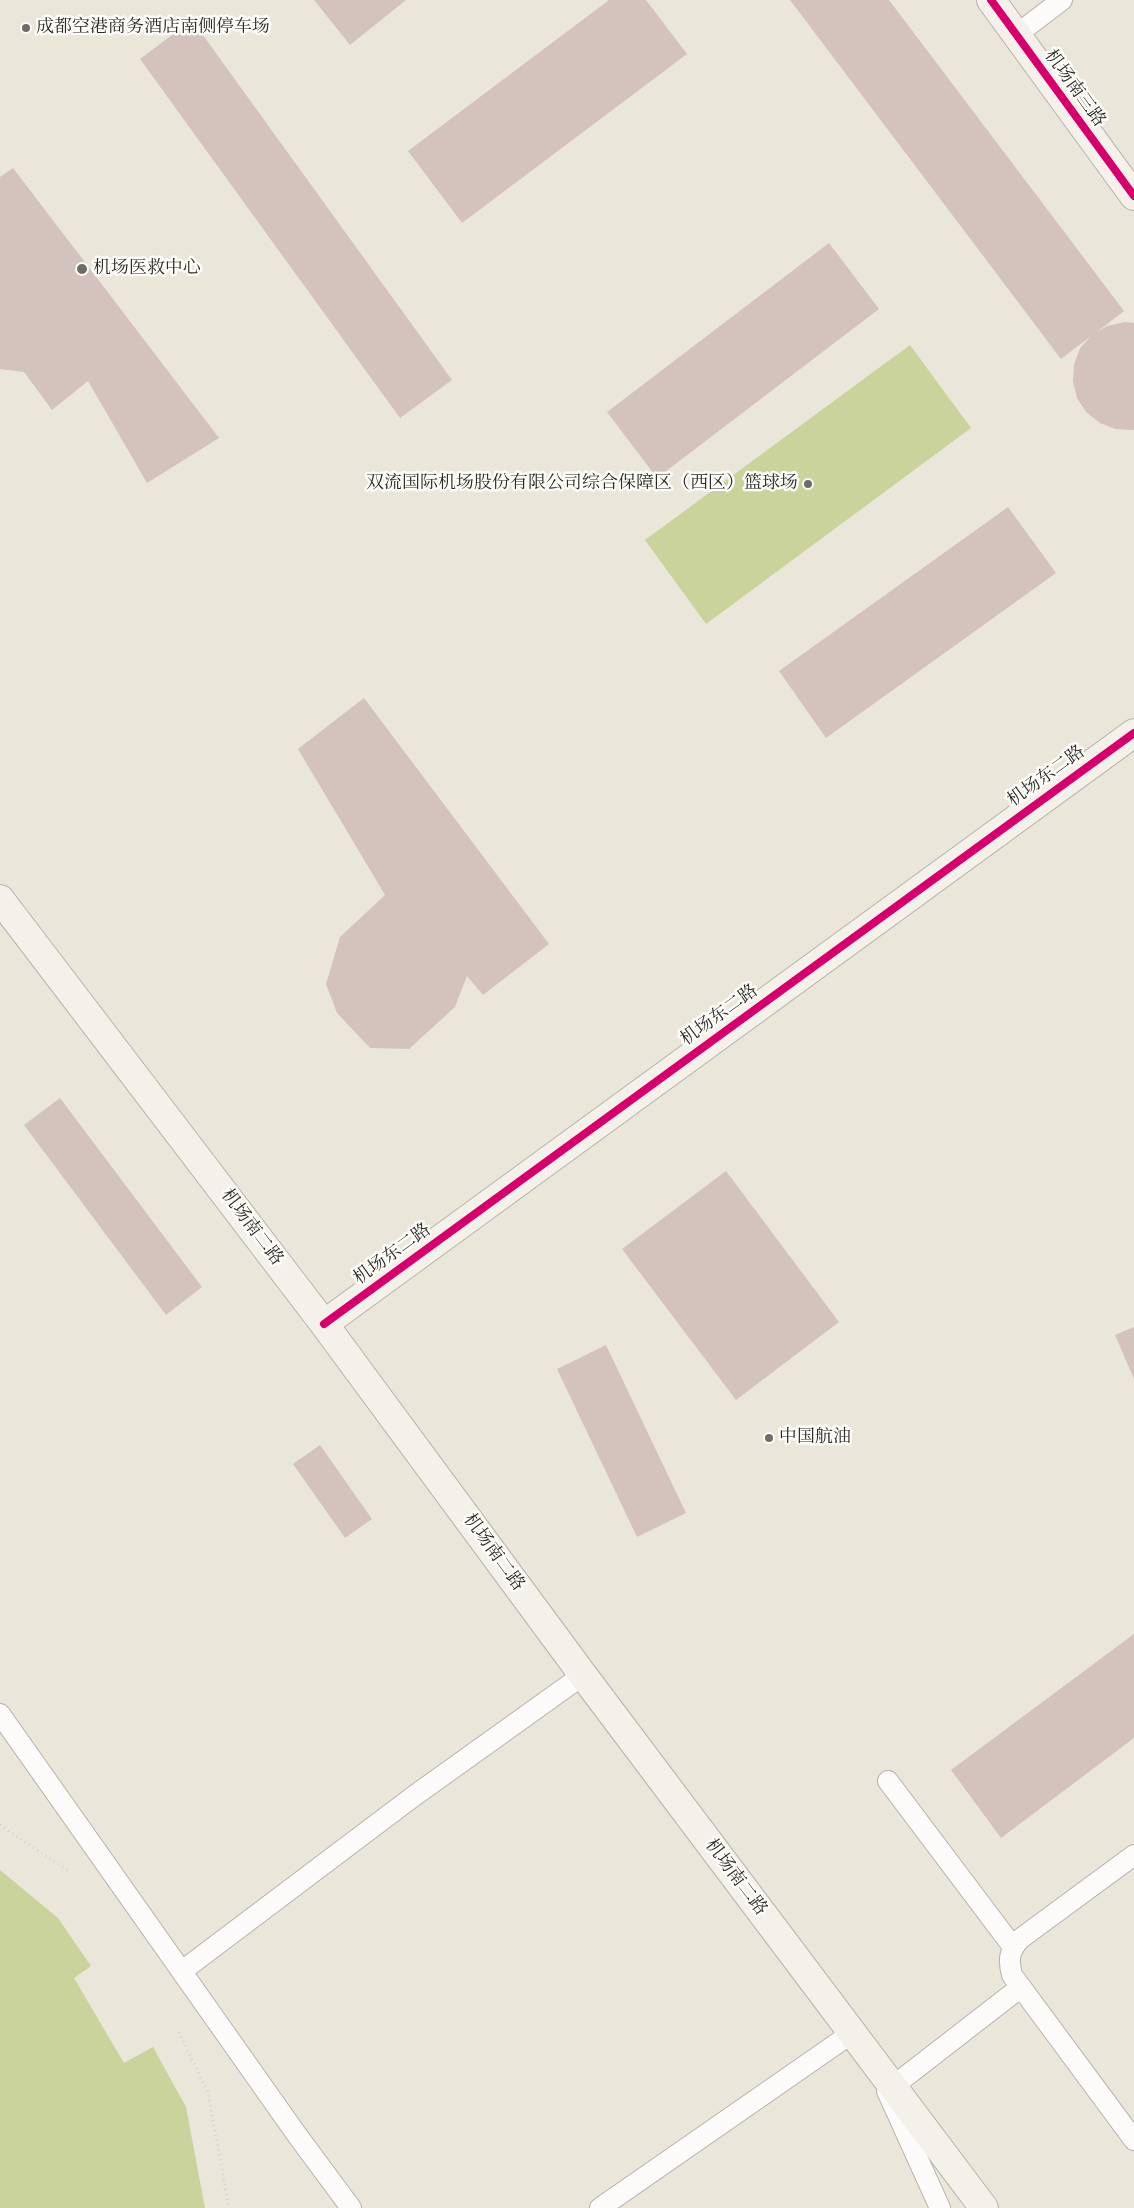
<!DOCTYPE html>
<html>
<head>
<meta charset="utf-8">
<style>
  body { margin:0 }
  canvas { display:block; background:#eae6da }
</style>
</head>
<body>
<canvas width="1134" height="2208"></canvas>
<script>
const context = document.querySelector('canvas').getContext('2d');
context.lineJoin = 'round';
function fill(path, color) {
  context.fillStyle = color;
  context.fill(path, 'evenodd');
}
function trace(path, color, width, dash) {
  context.strokeStyle = color;
  context.lineWidth = width;
  context.lineCap = dash ? 'butt' : 'round';
  context.setLineDash(dash || []);
  context.stroke(path);
}
function drawText(font, color, halo, rows, align = 'center') {
  context.font = font + ' "IM FELL DW Pica","Noto Serif SC",serif';
  context.lineWidth = 5;
  context.setLineDash([]);
  context.textBaseline = 'middle';
  context.strokeStyle = halo;
  context.fillStyle = color;
  for (const [text, x, y, turn = 0] of rows) {
    context.save();
    context.translate(x, y);
    context.rotate((+turn || 0) * Math.PI / 180);
    context.textAlign = isNaN(turn) ? turn : align;
    if (halo) context.strokeText(text, 0, 0);
    context.fillText(text, 0, 0);
    context.restore();
  }
}
const green = new Path2D(`
  M 910,345 L 971,428 L 706,624 L 645,540 Z
  M 0,1870 L 58,1918 L 91,1966 L 74,1978 L 124,2063 L 153,2047 L 186,2107 L 205,2208 L 0,2208 Z`);
const building = new Path2D(`
  M 314,0 L 406,0 L 350,45 Z
  M 609,0 L 646,0 L 687,54 L 462,223 L 408,151 Z
  M 790,0 L 889,0 L 1124,311 L 1097,332 L 1107,326 L 1125,322 L 1134,323 L 1134,430 L 1115,429 L 1100,423 L 1086,412 L 1077,398 L 1073,381 L 1074,365 L 1080,348 L 1091,336 L 1061,359 Z
  M 192,20 L 452,380 L 400,418 L 140,59 Z
  M 13,168 L 219,438 L 147,483 L 88,381 L 52,410 L 24,372 L 0,369 L 0,177 Z
  M 829,243 L 879,309 L 657,478 L 607,412 Z
  M 1008,507 L 1056,573 L 826,738 L 779,671 Z
  M 364,698 L 549,944 L 483,995 L 467,976 L 455,1007 L 409,1049 L 370,1048 L 337,1013 L 326,984 L 340,937 L 385,895 L 298,749 Z
  M 60,1098 L 202,1287 L 166,1315 L 24,1125 Z
  M 726,1171 L 839,1322 L 736,1400 L 622,1249 Z
  M 1134,1327 L 1134,1379 L 1115,1335 Z
  M 606,1345 L 686,1513 L 637,1537 L 557,1369 Z
  M 320,1445 L 372,1519 L 345,1538 L 293,1464 Z
  M 1134,1634 L 1134,1738 L 1001,1838 L 951,1770 Z`);
const path = new Path2D(`
  M 0,1825 L 70,1872
  M 179,2032 L 208,2093 L 229,2208`);
const lane = new Path2D(`
  M 1016,35 L 1062,0
  M 0,1714 L 297,2135 L 351,2208
  M 888,1781 L 1013,1947
  M 1134,1855 L 1020,1939 C 1009,1951 1008,1960 1012,1975 L 1134,2140
  M 182,1971 L 414,1796 L 583,1675
  M 892,2087 L 1021,1987
  M 887,2091 L 940,2208
  M 600,2208 L 852,2033`);
const secondary = new Path2D(`
  M 991,0 L 1134,196
  M 0,899 L 324,1324 L 583,1675 L 984,2208
  M 324,1324 L 1134,733`);
const cycleway = new Path2D(`
  M 991,0 L 1134,196
  M 324,1324 L 1134,733`);
const markers = [
  [26,28,5,"#6e6c68"],
  [82,269,6,"#6e6c68"],
  [808,484,5,"#6e6c68"],
  [769,1438,5,"#6e6c68"]
];
const poiNames = [
  ["成都空港商务酒店南侧停车场",36,28],
  ["机场医救中心",93,269],
  ["双流国际机场股份有限公司综合保障区（西区）篮球场",798,484,"right"],
  ["中国航油",779,1438]
];
const streetNames = [
  ["机场南三路",1074,89,54],
  ["机场东二路",1047,777,-36],
  ["机场东二路",720,1016,-36],
  ["机场南二路",251,1228,53],
  ["机场东二路",393,1255,-36],
  ["机场南二路",493,1553,54],
  ["机场南二路",735,1878,53]
];
fill(green, '#cad39b');
fill(building, '#d3c3bc');
trace(lane, '#b5b2ab', 22);
trace(secondary, '#b5b2ab', 30);
trace(path, '#d4d2d0', 3, [1, 4]);
trace(lane, '#fcfbf9', 20);
trace(secondary, '#f4f1eb', 28);
trace(cycleway, '#d6006c', 8);
for (const [x, y, r, color] of markers) {
  const dot = new Path2D();
  dot.arc(x, y, r, 0, 2 * Math.PI);
  context.fillStyle = color;
  context.fill(dot);
  trace(dot, '#fdfcf7', 2);
}
drawText('18px', '#2b2b2b', '#fdfcf7', poiNames, 'left');
drawText('18px', '#2b2b2b', '#fdfcf7', streetNames);
</script>
</body>
</html>
